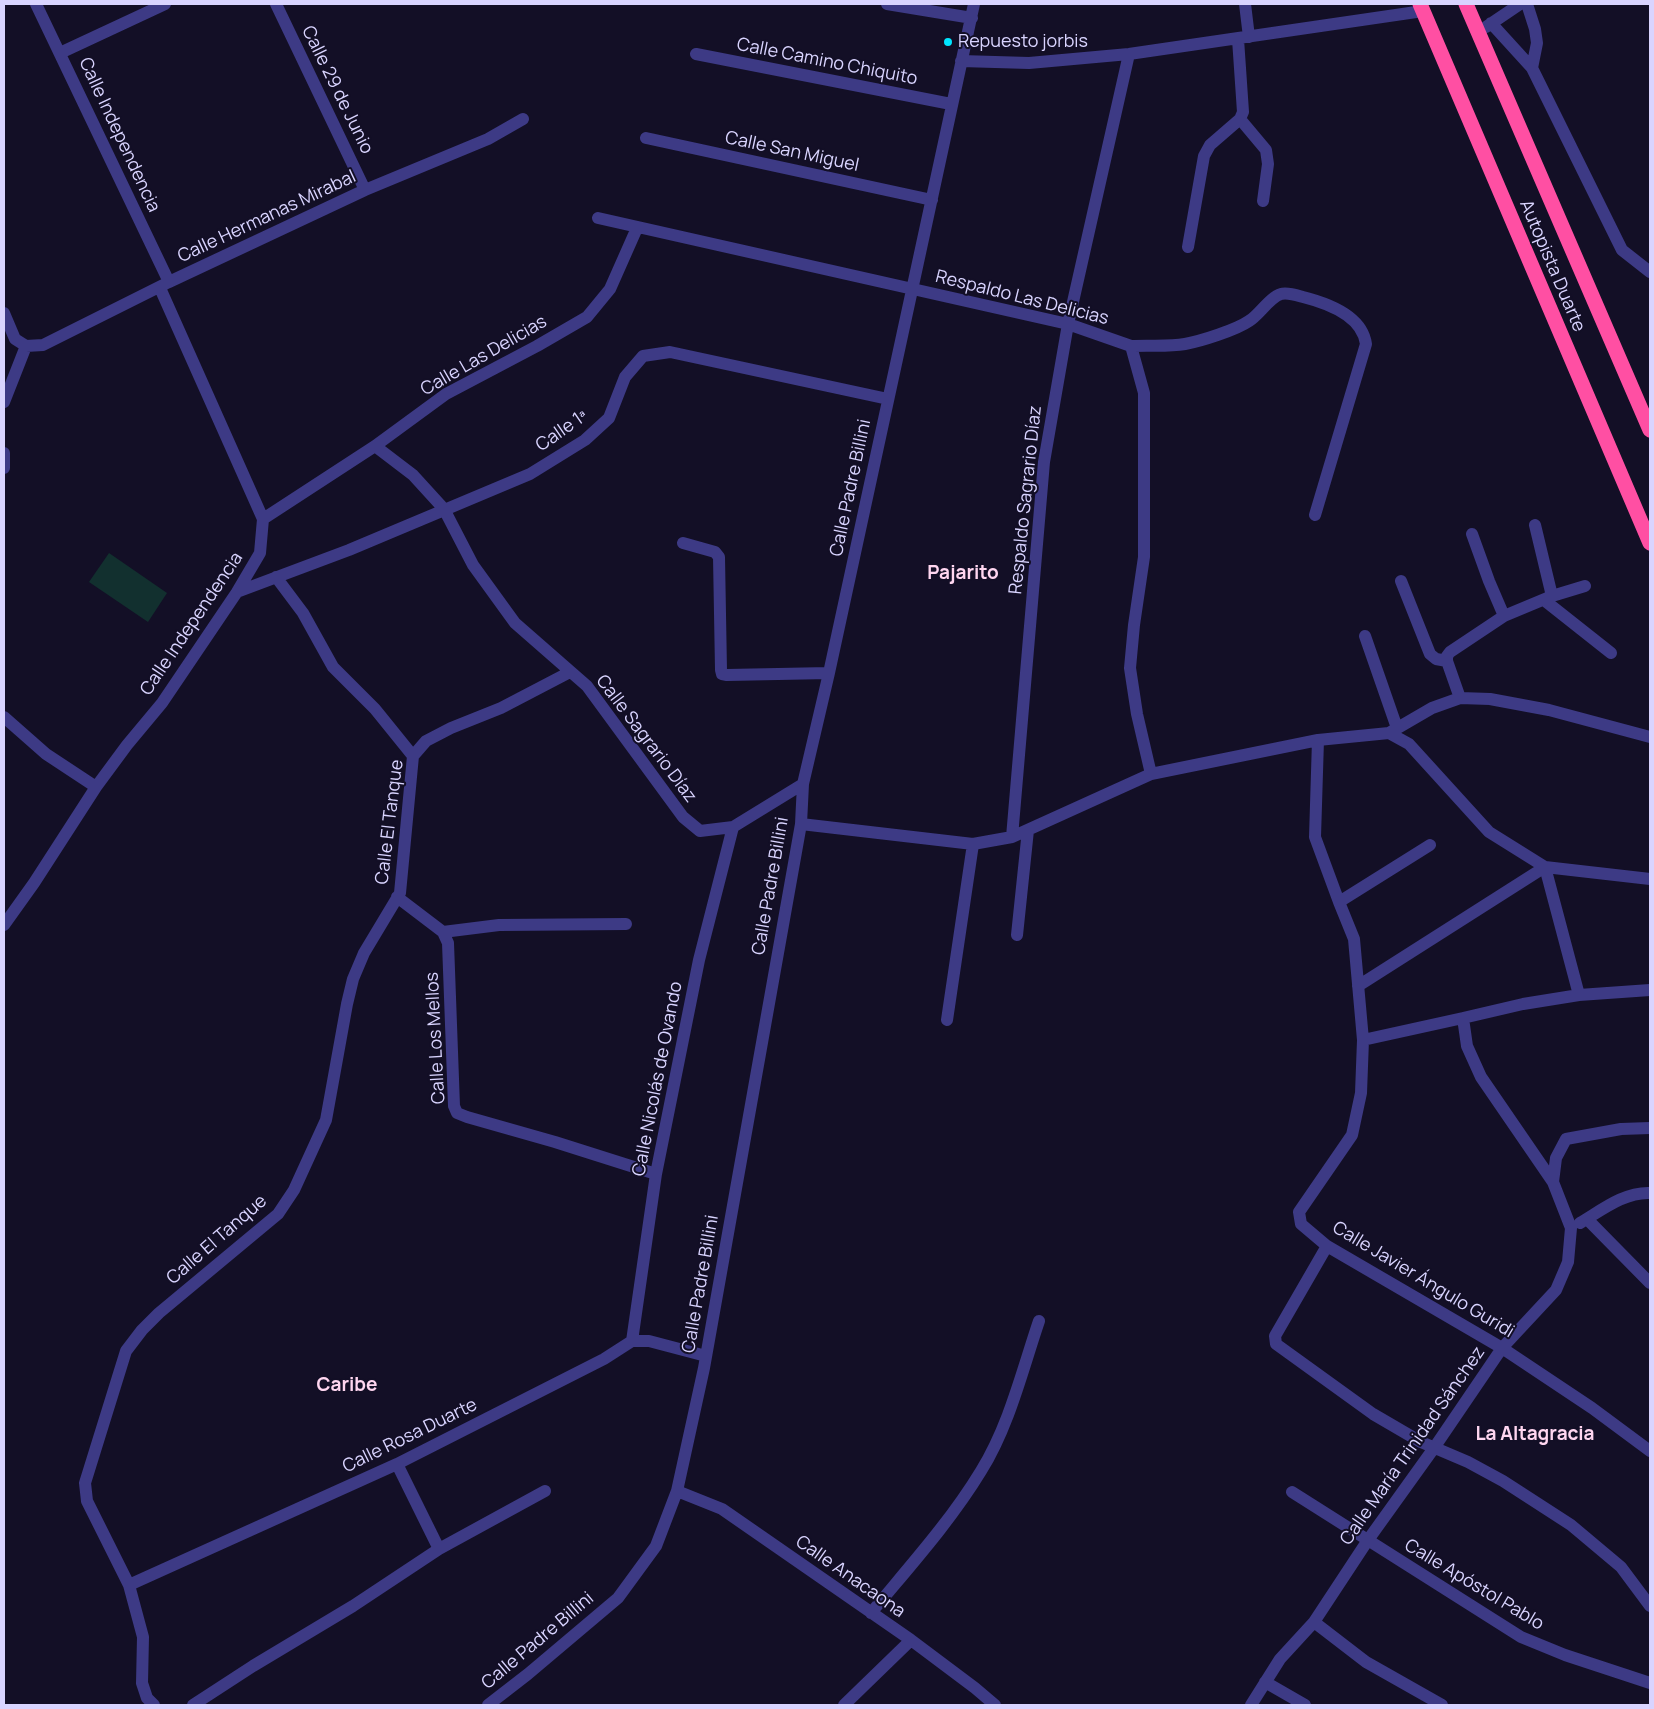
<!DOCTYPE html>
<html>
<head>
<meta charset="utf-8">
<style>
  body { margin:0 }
  #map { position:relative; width:1654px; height:1709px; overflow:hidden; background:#130f26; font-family:Manrope,sans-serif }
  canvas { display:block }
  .frame { position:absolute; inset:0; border:5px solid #d9d4ff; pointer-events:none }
</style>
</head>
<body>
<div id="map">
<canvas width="1654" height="1709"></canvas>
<div class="frame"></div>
</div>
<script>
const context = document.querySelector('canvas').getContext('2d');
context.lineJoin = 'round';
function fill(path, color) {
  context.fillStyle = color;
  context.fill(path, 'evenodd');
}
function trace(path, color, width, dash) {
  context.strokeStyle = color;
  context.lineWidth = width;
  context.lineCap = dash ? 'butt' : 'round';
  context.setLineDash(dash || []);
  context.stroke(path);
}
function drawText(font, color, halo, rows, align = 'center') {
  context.font = font + ' Manrope,sans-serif';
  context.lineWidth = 4;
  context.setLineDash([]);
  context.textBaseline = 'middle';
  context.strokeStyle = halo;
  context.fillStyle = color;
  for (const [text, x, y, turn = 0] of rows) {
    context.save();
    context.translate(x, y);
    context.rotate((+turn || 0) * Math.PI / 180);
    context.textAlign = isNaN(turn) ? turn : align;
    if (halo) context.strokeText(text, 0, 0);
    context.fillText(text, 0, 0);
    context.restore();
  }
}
const green = new Path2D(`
  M 109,553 L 167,593 L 148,622 L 89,582 Z`);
const minor = new Path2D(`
  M 36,4 L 169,282
  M 276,4 L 365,190
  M 887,4 L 972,18
  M 1245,4 L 1249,37
  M 1527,4 L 1535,29 L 1537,43 L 1532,68
  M 1491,23 L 1532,68 L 1622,250 L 1650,272
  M 1486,27 L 1520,4
  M 60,53 L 165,4
  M 696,54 L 951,104
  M 961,61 L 1029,63 L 1129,54 L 1423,11
  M 1240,119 L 1266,150 L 1268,164 L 1263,201
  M 646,138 L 932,200
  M 598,218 L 1068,324 L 1131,346 L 1144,393 L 1144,557 L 1134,625 L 1130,668 L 1137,714 L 1151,774
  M 1188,247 L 1204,156 L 1210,145 L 1240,119 L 1243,112 L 1238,39
  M 4,313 L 15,339 L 26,346
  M 26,346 L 43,345 L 169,282 L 365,190 L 488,139 L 523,119
  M 1131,346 C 1149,345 1168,347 1185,344 C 1201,341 1236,330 1249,321 C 1259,315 1270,297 1281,294 C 1287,292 1296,295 1303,297 C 1327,303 1362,315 1366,344 L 1315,515
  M 4,402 L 26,346
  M 375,446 L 413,475 L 444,509 L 473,565 L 515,623 L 587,686 L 683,817 L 700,831 L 733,827 L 803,784
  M 4,453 L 4,468
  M 263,519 L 375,446 L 446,394 L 537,346 L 587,317 L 610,289 L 637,228
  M 1535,525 L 1552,596
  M 1472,534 L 1489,581 L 1504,616
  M 683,543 L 715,552 L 719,557 L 721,670 L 722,674 L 727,675 L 829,673
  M 276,577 L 303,613 L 333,667 L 375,709 L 413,756
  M 1401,581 L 1430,654 L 1436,659 L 1447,661
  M 237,592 L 349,550 L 530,474 L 585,440 L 609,418 L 625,377 L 643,356 L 670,352 L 888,399
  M 1544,600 L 1611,653
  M 1365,636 L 1397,728
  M 1460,698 L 1447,661 L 1447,656 L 1450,652 L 1504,616 L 1552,596 L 1585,586
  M 4,717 L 46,754 L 96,787
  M 1389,733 L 1432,708 L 1460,698 L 1490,699 L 1549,710 L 1650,737
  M 1318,740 L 1315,837 L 1339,902 L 1354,939 L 1363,1040 L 1361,1093 L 1352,1135 L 1299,1212 L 1301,1224 L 1327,1246 L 1502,1348 L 1592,1408 L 1650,1451
  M 801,824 L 973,844 L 1012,837 L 1151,774 L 1318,740 L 1389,733 L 1409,744 L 1489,832 L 1545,867 L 1650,879
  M 1012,837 L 1044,462 L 1068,324 L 1129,54
  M 397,897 L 443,932 L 448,943 L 454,1106 L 457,1113 L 467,1117 L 555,1142 L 656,1174
  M 1339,902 L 1430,845
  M 4,925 L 34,883 L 96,787 L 127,745 L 162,703 L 237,592 L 260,553 L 263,519 L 160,288
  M 443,932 L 499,925 L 626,924
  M 1017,935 L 1028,830
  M 1358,986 L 1545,867 L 1579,995
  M 947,1020 L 973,844
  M 1363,1040 L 1463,1018
  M 1553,1182 L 1481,1077 L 1467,1046 L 1463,1018 L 1523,1004 L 1579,995 L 1650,990
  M 1587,1219 L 1650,1283
  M 1580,1223 C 1602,1210 1624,1192 1650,1193
  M 1327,1246 L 1275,1336 L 1276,1344 L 1373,1414 L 1421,1442 L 1468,1462 L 1503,1481 L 1571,1525 L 1621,1567 L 1650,1606
  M 632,1341 L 656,1174 L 699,960 L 733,827
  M 397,1464 L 439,1549
  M 677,1491 L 722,1509 L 911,1640 L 975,1688 L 995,1705
  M 1292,1492 L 1521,1637 L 1565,1655 L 1650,1683
  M 129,1585 L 397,1464 L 604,1359 L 632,1341 L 649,1341 L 706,1356
  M 871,1613 C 909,1567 950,1522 981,1471 C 1009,1426 1022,1371 1039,1321
  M 1314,1622 L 1366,1662 L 1442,1705
  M 1265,1682 L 1305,1705
  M 154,1705 L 147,1698 L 142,1683 L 143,1637 L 129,1585 L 87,1501 L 85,1483 L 126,1351 L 142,1330 L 159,1313 L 278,1214 L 294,1190 L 326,1120 L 347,1004 L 353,979 L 364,953 L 400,893 L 413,756 L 426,741 L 451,728 L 501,708 L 570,672
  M 193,1705 L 253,1666 L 353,1606 L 439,1549 L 545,1491
  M 488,1705 L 528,1674 L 618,1598 L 656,1546 L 677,1491 L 704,1368 L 801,824 L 803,784 L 829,673 L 974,4
  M 844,1705 L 911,1640
  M 1251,1705 L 1280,1659 L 1314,1622 L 1368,1540 L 1434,1448 L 1502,1348 L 1556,1290 L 1568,1262 L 1571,1228 L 1553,1182 L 1556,1158 L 1566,1139 L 1621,1129 L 1650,1128`);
const motorway = new Path2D(`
  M 1420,4 L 1650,543
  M 1466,4 L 1650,430`);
const markers = [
  [948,42,5,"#00e5ff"]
];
const poiNames = [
  ["Repuesto jorbis",958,42]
];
const streetNames = [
  ["Calle Camino Chiquito",827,62,11],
  ["Calle 29 de Junio",337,90,64],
  ["Calle Independencia",119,135,65],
  ["Calle San Miguel",792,152,12],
  ["Calle Hermanas Mirabal",267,217,-25],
  ["Autopista Duarte",1552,266,67],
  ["Respaldo Las Delicias",1022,298,14],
  ["Calle Las Delicias",484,356,-30],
  ["Calle 1ª",562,431,-35],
  ["Calle Padre Billini",851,488,-78],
  ["Respaldo Sagrario Díaz",1026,500,-84],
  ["Calle Independencia",192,624,-56],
  ["Calle Sagrario Díaz",646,739,53],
  ["Calle El Tanque",390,822,-83],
  ["Calle Padre Billini",771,886,-80],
  ["Calle Los Mellos",436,1038,-93],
  ["Calle Nicolás de Ovando",658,1079,-79],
  ["Calle El Tanque",217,1240,-41],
  ["Calle Javier Ángulo Guridi",1423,1280,31],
  ["Calle Padre Billini",701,1284,-80],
  ["Calle Rosa Duarte",410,1436,-26],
  ["Calle María Trinidad Sánchez",1413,1446,-55],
  ["Calle Anacaona",850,1577,35],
  ["Calle Apóstol Pablo",1474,1585,31],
  ["Calle Padre Billini",538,1641,-40]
];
const neighbourhoodNames = [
  ["Pajarito",963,574],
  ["Caribe",347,1386],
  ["La Altagracia",1535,1435]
];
fill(green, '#12302f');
trace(minor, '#3d3a85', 12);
trace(motorway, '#ff4fa3', 15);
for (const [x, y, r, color] of markers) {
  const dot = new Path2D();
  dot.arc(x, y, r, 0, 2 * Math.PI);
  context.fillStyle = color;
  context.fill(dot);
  trace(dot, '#130f26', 2);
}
drawText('18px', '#d9d4ff', '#130f26', poiNames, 'left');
drawText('18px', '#d9d4ff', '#130f26', streetNames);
drawText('bold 19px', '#ffd6f0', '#130f26', neighbourhoodNames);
</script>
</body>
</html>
